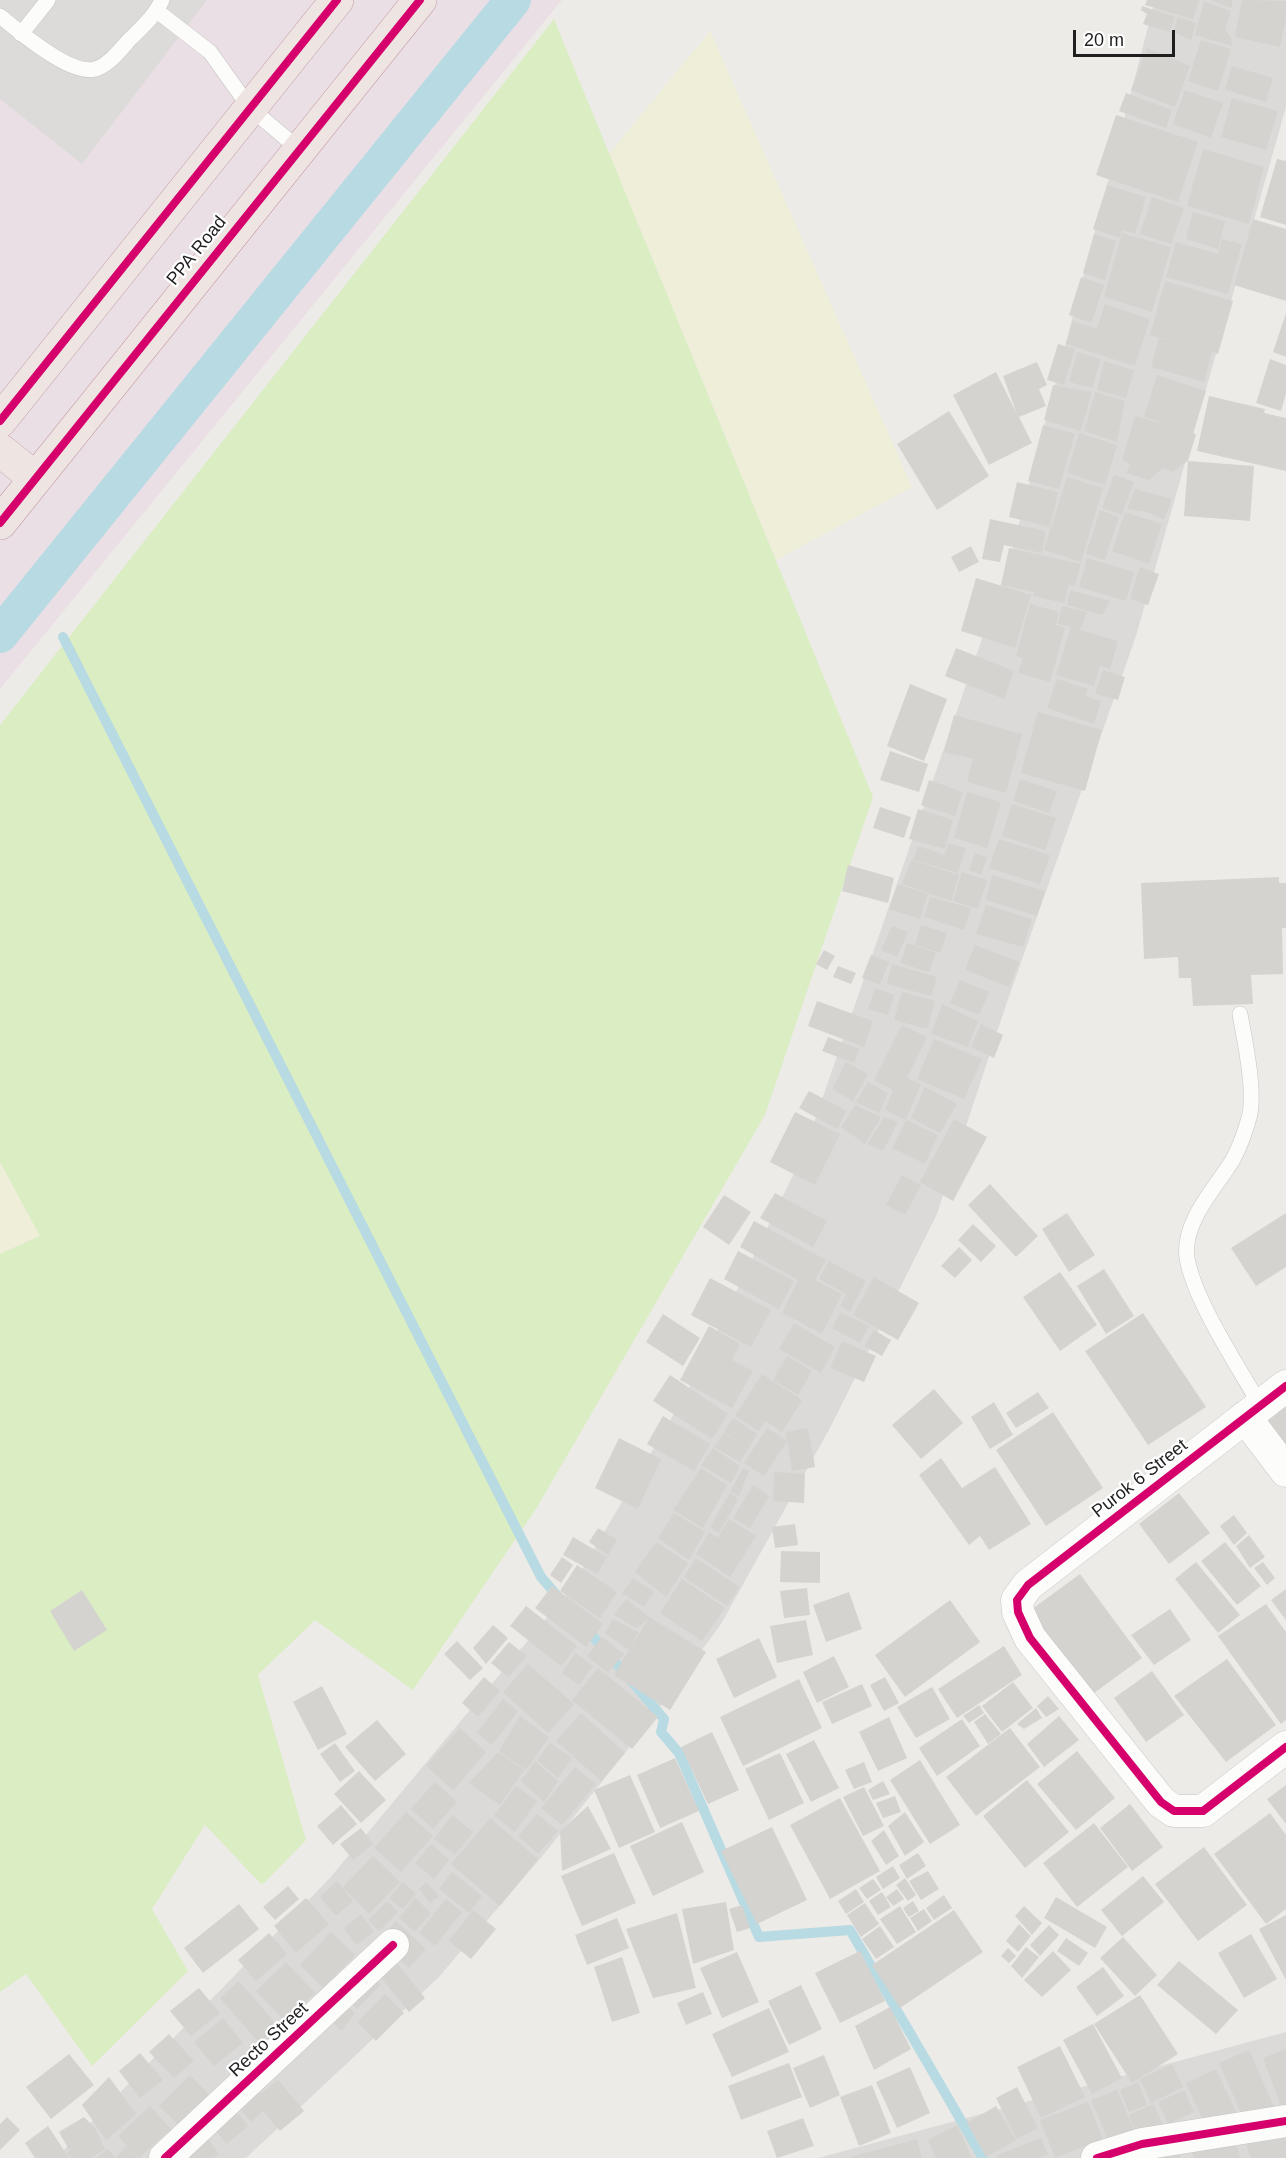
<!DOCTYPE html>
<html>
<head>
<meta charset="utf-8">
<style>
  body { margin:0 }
  #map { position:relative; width:1286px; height:2158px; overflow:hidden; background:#edebe7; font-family:Helvetica,sans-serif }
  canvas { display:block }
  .scale { position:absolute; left:1073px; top:30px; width:102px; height:27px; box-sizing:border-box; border:3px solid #1f1f1f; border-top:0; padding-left:8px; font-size:18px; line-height:21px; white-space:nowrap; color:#1f1f1f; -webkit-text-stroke:4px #fff; paint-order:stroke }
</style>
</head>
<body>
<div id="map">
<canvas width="1286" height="2158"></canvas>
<div class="scale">20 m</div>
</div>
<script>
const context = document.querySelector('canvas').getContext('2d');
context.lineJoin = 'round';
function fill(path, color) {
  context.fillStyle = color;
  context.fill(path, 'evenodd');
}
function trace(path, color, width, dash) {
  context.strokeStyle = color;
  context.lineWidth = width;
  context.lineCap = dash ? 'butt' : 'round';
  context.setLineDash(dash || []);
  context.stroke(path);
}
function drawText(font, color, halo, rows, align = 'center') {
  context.font = font + ' Helvetica,sans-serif';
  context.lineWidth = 4.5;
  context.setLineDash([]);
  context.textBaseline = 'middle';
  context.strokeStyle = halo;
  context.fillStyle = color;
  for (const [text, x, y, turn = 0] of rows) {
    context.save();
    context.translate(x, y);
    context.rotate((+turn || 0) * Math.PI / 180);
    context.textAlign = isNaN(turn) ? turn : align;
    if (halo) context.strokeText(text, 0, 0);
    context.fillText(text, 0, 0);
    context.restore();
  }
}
const residential = new Path2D(`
  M 1155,0 L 1286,0 L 1286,107 L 1136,636 L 1006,1005 L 937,1214 L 830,1428 L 721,1624 L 641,1733 L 544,1854 L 438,1978 L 246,2158 L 56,2158 L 329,1879 L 570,1590 L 688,1390 L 802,1157 L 1010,558 Z
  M 1286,2032 L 1286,2158 L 818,2158 Z`);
const industrial = new Path2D(`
  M 0,0 L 562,0 L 0,689 Z`);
const farmland = new Path2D(`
  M 710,31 L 912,487 L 776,560 L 609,154 Z
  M 0,1162 L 40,1236 L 0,1254 Z`);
const grass = new Path2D(`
  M 554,19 L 873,797 L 765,1115 L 536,1509 L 413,1690 L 315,1620 L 258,1675 L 306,1840 L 262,1885 L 205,1825 L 152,1909 L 188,1971 L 92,2066 L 26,1974 L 0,1992 L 0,1254 L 40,1236 L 0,1162 L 0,725 Z`);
const parking = new Path2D(`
  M 0,0 L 207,0 L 82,164 L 0,99 Z`);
const stream = new Path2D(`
  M 63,637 L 541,1577 L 560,1599
  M 584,1626 L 664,1719 L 661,1732 L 679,1753 L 759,1937 L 850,1930 L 983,2158`);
const canal = new Path2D(`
  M 0,635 L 513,0`);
const building = new Path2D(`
  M 1147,0 L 1199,0 L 1193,19 L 1145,5 Z
  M 1211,0 L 1233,0 L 1231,8 L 1210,0 Z
  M 1242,0 L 1286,1 L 1286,18 L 1280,47 L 1235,37 Z
  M 1204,1 L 1231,11 L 1225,30 L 1231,37 L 1232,46 L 1195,35 Z
  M 1142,6 L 1175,17 L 1170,32 L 1143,24 L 1147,14 L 1141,10 Z
  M 1178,17 L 1196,23 L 1191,40 L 1173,32 Z
  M 1201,40 L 1231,49 L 1218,91 L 1188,81 Z
  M 1147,48 L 1190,66 L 1175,107 L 1131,90 Z
  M 1232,66 L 1273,78 L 1266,102 L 1225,90 Z
  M 1185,90 L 1223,103 L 1211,138 L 1173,124 Z
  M 1126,93 L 1172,110 L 1166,128 L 1119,111 Z
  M 1232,98 L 1278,111 L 1266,150 L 1221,137 Z
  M 1116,115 L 1198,142 L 1178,202 L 1096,175 Z
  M 1203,149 L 1264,167 L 1249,224 L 1187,206 Z
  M 1277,159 L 1286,161 L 1286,225 L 1260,217 Z
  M 1107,185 L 1146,197 L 1135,234 L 1122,230 L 1120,238 L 1093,229 Z
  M 1152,197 L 1184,208 L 1171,244 L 1140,234 Z
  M 1193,212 L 1225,221 L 1218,249 L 1186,239 Z
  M 1253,219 L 1286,229 L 1286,301 L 1234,285 Z
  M 1122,233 L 1171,247 L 1152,312 L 1104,297 Z
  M 1094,234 L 1116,241 L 1105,280 L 1083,273 Z
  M 1222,239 L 1242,244 L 1228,294 L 1166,277 L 1176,242 L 1218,254 Z
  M 1081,277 L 1104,285 L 1091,323 L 1069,315 Z
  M 1165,281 L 1233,301 L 1218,354 L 1212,352 L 1204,382 L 1151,367 L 1159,338 L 1184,344 L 1150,335 Z
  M 1105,304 L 1150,319 L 1135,366 L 1066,344 L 1073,321 L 1097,329 Z
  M 1286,313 L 1286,357 L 1273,352 Z
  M 1058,344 L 1075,349 L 1064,385 L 1047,380 Z
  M 1077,352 L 1101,359 L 1092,388 L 1069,382 Z
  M 1270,359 L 1286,365 L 1286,394 L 1281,411 L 1256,403 Z
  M 1104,361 L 1134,370 L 1126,398 L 1097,390 Z
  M 1037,362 L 1047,385 L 1039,389 L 1046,406 L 1019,417 L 1032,443 L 989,465 L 953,395 L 996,372 L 1017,414 L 1003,376 Z
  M 1157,375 L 1206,391 L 1193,433 L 1196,434 L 1188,461 L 1254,466 L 1250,521 L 1184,516 L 1188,461 L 1172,472 L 1163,468 L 1149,480 L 1126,473 L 1131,464 L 1122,460 L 1135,416 L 1174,427 L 1144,417 Z
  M 1053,385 L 1092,392 L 1081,431 L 1044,420 Z
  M 1095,392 L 1125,401 L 1117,442 L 1084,431 Z
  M 1209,396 L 1265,409 L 1264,413 L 1286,418 L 1286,471 L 1197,451 Z
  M 949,411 L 989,476 L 937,510 L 897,444 Z
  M 1043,425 L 1075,434 L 1059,489 L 1028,481 Z
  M 1079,433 L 1117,445 L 1105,485 L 1067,473 Z
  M 1114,475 L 1134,482 L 1122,515 L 1102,508 Z
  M 1067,477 L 1103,488 L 1081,562 L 1044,550 Z
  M 1017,482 L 1058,492 L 1050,527 L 1009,517 Z
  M 1135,489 L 1172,499 L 1164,520 L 1147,512 L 1127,509 Z
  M 1100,510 L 1119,517 L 1105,560 L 1086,554 Z
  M 1125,512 L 1162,524 L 1149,564 L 1112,551 Z
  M 990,519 L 1046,531 L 1042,553 L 1004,545 L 1000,562 L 982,559 Z
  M 971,546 L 979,562 L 959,572 L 951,557 Z
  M 1009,548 L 1081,564 L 1075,586 L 1069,585 L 1064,603 L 1033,596 L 1034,592 L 1001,585 Z
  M 1087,558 L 1134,572 L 1126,601 L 1079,587 Z
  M 1140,567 L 1159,574 L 1148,605 L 1130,599 Z
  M 976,578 L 1031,595 L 1015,648 L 961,631 Z
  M 1070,590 L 1110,601 L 1102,615 L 1067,605 Z
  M 1030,604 L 1059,612 L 1056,625 L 1065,628 L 1050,682 L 1018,673 L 1023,658 L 1016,656 Z
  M 1062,606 L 1087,612 L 1081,629 L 1074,628 L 1118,641 L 1110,669 L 1100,666 L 1094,686 L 1056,675 L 1071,627 L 1058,624 Z
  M 956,648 L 1014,671 L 1004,699 L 945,676 Z
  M 1103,670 L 1125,677 L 1118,700 L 1095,694 Z
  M 1057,679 L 1088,689 L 1085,696 L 1101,701 L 1094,724 L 1047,708 Z
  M 910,684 L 947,699 L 924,761 L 887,746 Z
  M 1038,712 L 1102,730 L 1085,791 L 1021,773 Z
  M 954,715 L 1022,734 L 1006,793 L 967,782 L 973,759 L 944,752 Z
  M 890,751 L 928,764 L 919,792 L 880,780 Z
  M 1020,779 L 1057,791 L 1049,813 L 1013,801 Z
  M 929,780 L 963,792 L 955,816 L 921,805 Z
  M 967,792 L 1001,802 L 987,848 L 954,838 Z
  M 1012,804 L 1056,818 L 1045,850 L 1002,836 Z
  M 880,807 L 911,817 L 904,838 L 873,828 Z
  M 918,809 L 953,820 L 945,849 L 909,839 Z
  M 999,839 L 1050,855 L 1040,884 L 989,868 Z
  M 948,843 L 966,848 L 958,873 L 913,860 L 918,846 L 945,855 Z
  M 975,853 L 987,857 L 981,875 L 969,870 Z
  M 911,860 L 959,875 L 951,901 L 902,884 Z
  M 848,865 L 894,878 L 888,903 L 842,891 Z
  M 962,872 L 987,880 L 978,909 L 953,901 Z
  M 992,875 L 1045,891 L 1037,916 L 986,900 Z
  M 1279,877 L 1279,883 L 1286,883 L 1286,928 L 1282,928 L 1283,974 L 1251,975 L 1253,1004 L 1193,1006 L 1191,978 L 1179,978 L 1178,957 L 1144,959 L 1141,883 Z
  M 898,884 L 928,894 L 920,919 L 889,909 Z
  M 930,897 L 971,908 L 964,930 L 924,917 Z
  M 986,905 L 1032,919 L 1023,947 L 976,934 Z
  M 921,925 L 947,933 L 940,953 L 915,945 Z
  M 892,926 L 908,932 L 897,957 L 881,950 Z
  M 907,943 L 936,953 L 929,972 L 900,963 Z
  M 975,945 L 1019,962 L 1009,987 L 965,970 Z
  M 824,950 L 835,956 L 827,970 L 816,964 Z
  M 871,955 L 889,962 L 880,985 L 862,978 Z
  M 892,964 L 937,977 L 931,996 L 887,984 Z
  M 838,966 L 856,973 L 851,984 L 833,977 Z
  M 960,980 L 989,992 L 979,1015 L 950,1003 Z
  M 875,988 L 894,995 L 888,1015 L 868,1009 Z
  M 902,992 L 935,1001 L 927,1029 L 894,1020 Z
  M 817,1001 L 873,1021 L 864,1047 L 808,1026 Z
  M 942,1004 L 978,1021 L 968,1047 L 931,1034 Z
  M 981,1024 L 1003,1035 L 994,1058 L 971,1047 Z
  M 902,1025 L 927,1037 L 907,1078 L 921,1084 L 906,1120 L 885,1110 L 893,1090 L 874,1080 Z
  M 828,1037 L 860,1049 L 854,1063 L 822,1051 Z
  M 934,1039 L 982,1059 L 964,1099 L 917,1079 Z
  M 846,1062 L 868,1074 L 853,1101 L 832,1089 Z
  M 868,1082 L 888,1093 L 879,1113 L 856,1102 Z
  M 925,1087 L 957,1104 L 940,1133 L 911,1118 Z
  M 809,1091 L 847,1111 L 837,1129 L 799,1108 Z
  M 855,1105 L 881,1117 L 865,1144 L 841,1127 Z
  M 795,1112 L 840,1134 L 815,1185 L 770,1162 Z
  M 884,1117 L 898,1122 L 883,1151 L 868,1144 Z
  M 954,1119 L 987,1137 L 953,1201 L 920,1182 Z
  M 906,1120 L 938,1135 L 925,1164 L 892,1148 Z
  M 902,1175 L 921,1185 L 905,1215 L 886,1205 Z
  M 990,1184 L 1038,1236 L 1016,1257 L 968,1205 Z
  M 775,1193 L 827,1221 L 813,1247 L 760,1218 Z
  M 724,1195 L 751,1212 L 729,1245 L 703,1227 Z
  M 1067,1213 L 1095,1255 L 1069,1272 L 1042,1229 Z
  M 1286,1213 L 1286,1267 L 1256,1286 L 1231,1248 Z
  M 754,1221 L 826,1260 L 815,1280 L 842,1294 L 822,1334 L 782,1313 L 798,1280 L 740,1247 Z
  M 973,1224 L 996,1246 L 981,1262 L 958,1240 Z
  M 959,1247 L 972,1260 L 955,1278 L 941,1266 Z
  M 738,1251 L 794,1281 L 779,1309 L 724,1279 Z
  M 829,1261 L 866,1281 L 850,1312 L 840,1306 L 846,1294 L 819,1279 Z
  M 1104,1269 L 1134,1316 L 1106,1334 L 1077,1286 Z
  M 1060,1272 L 1097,1325 L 1060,1351 L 1023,1297 Z
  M 874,1277 L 919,1303 L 898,1340 L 853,1315 Z
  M 710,1278 L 771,1310 L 751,1347 L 691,1315 Z
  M 840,1312 L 869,1326 L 860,1343 L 832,1328 Z
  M 1143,1313 L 1206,1407 L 1148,1445 L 1085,1351 Z
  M 663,1314 L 700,1338 L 683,1366 L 646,1342 Z
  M 794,1323 L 835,1347 L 821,1373 L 779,1349 Z
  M 709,1326 L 740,1344 L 732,1360 L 753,1371 L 732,1408 L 680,1380 Z
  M 874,1330 L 891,1340 L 882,1356 L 864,1346 Z
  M 842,1341 L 876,1356 L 864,1382 L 830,1368 Z
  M 787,1356 L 812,1371 L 798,1395 L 773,1380 Z
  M 762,1374 L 802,1400 L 782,1432 L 765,1421 L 759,1431 L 735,1416 Z
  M 670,1375 L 728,1414 L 712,1439 L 653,1401 Z
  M 934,1389 L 963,1423 L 921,1459 L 892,1425 Z
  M 1038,1392 L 1049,1408 L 1016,1428 L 1006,1413 Z
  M 994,1402 L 1013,1435 L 990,1449 L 971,1417 Z
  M 1286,1405 L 1286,1462 L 1258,1427 Z
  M 1053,1412 L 1103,1488 L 1046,1526 L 996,1450 Z
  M 663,1416 L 710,1444 L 694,1471 L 647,1444 Z
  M 733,1418 L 757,1434 L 740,1462 L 714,1447 L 724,1433 L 747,1446 L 724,1432 Z
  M 767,1428 L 787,1441 L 764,1476 L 744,1463 Z
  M 808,1428 L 815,1467 L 792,1471 L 786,1432 Z
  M 619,1438 L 661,1459 L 638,1509 L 595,1488 Z
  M 713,1448 L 740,1466 L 731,1483 L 701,1465 Z
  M 941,1458 L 962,1488 L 995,1467 L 1031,1524 L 989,1550 L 980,1536 L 969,1545 L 919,1475 Z
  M 701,1468 L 727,1485 L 703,1528 L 673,1510 Z
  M 743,1468 L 749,1471 L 739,1496 L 730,1492 Z
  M 774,1472 L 805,1474 L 804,1503 L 773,1501 Z
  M 753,1485 L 769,1496 L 750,1528 L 733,1518 Z
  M 730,1493 L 738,1499 L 719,1533 L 710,1527 Z
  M 1179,1493 L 1210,1533 L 1169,1564 L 1139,1524 Z
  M 674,1513 L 705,1532 L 689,1560 L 658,1538 Z
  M 1234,1515 L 1247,1533 L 1234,1545 L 1220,1526 Z
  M 729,1519 L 756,1536 L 730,1577 L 696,1554 L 709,1532 L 718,1538 Z
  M 795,1524 L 798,1545 L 775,1548 L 772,1527 Z
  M 598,1528 L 617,1540 L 608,1555 L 589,1542 Z
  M 1249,1535 L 1265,1557 L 1250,1568 L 1236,1546 Z
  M 573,1537 L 607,1557 L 597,1574 L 563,1555 Z
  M 656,1542 L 688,1563 L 666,1597 L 635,1572 Z
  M 1225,1542 L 1261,1586 L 1237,1605 L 1201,1561 Z
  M 781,1551 L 820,1552 L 820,1583 L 780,1582 Z
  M 562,1557 L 573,1565 L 561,1583 L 550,1575 Z
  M 696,1558 L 739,1587 L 727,1606 L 684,1577 Z
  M 1196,1562 L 1240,1615 L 1218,1633 L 1175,1579 Z
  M 1263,1562 L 1275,1578 L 1267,1585 L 1254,1568 Z
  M 577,1565 L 617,1592 L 600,1618 L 560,1591 Z
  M 1080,1574 L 1142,1658 L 1090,1696 L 1028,1612 Z
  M 633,1578 L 654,1592 L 644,1607 L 622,1593 Z
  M 682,1579 L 725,1608 L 702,1641 L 660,1613 Z
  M 552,1586 L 603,1624 L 586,1647 L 535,1608 Z
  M 807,1588 L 810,1615 L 784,1618 L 780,1591 Z
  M 1286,1589 L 1286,1620 L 1271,1600 Z
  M 82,1590 L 107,1630 L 74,1651 L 50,1611 Z
  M 849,1592 L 862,1629 L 826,1642 L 813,1605 Z
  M 626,1599 L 649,1617 L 706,1652 L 670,1710 L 614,1675 L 629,1650 L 605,1633 L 613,1619 L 638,1632 L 631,1647 L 648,1620 L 636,1628 L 614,1615 Z
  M 950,1600 L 980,1642 L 905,1697 L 875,1655 Z
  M 1266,1604 L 1286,1632 L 1286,1720 L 1281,1724 L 1218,1636 Z
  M 526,1606 L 577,1646 L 561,1666 L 510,1626 Z
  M 1170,1609 L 1191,1640 L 1154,1665 L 1131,1635 Z
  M 806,1620 L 813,1655 L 777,1663 L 770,1626 Z
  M 493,1625 L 508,1638 L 486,1664 L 473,1648 Z
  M 602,1637 L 624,1654 L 608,1673 L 587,1656 Z
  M 759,1638 L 777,1677 L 734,1698 L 716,1659 Z
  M 457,1641 L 483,1668 L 470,1680 L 444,1654 Z
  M 509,1642 L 527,1656 L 508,1677 L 491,1663 Z
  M 1004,1646 L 1022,1675 L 957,1718 L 938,1689 Z
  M 575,1653 L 593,1666 L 579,1685 L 562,1673 Z
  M 834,1656 L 849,1687 L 817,1703 L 803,1672 Z
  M 1227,1659 L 1276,1725 L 1226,1762 L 1174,1696 Z
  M 528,1664 L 574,1704 L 548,1733 L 503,1692 Z
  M 598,1668 L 658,1717 L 632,1749 L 572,1700 Z
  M 1152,1671 L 1184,1715 L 1146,1742 L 1114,1698 Z
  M 484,1677 L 500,1691 L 478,1717 L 462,1703 Z
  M 885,1677 L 899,1703 L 884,1711 L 870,1685 Z
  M 799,1679 L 822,1728 L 743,1766 L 720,1717 Z
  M 1013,1682 L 1033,1708 L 1002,1732 L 982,1706 Z
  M 862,1684 L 872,1706 L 832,1724 L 822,1702 Z
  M 322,1686 L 347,1734 L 318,1750 L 293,1702 Z
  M 932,1687 L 950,1719 L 916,1738 L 897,1707 Z
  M 1048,1696 L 1059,1709 L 1046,1717 L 1037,1706 Z
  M 503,1699 L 518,1711 L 492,1745 L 477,1733 Z
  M 979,1705 L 984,1713 L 969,1723 L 963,1716 Z
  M 1036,1708 L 1042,1718 L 1024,1729 L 1017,1724 Z
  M 581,1713 L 625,1753 L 601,1781 L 556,1741 Z
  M 985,1714 L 1001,1734 L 988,1744 L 974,1722 Z
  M 520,1716 L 549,1737 L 526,1770 L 499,1751 Z
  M 1059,1716 L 1079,1740 L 1044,1767 L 1027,1744 Z
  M 889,1717 L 907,1758 L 878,1771 L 859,1732 Z
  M 962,1719 L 980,1746 L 937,1776 L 919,1748 Z
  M 377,1720 L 406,1754 L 375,1781 L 345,1747 Z
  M 460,1728 L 486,1752 L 453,1790 L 426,1766 Z
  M 1010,1728 L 1040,1767 L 976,1816 L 946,1777 Z
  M 712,1732 L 739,1790 L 708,1804 L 681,1747 Z
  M 814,1740 L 839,1788 L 811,1802 L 786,1754 Z
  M 335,1743 L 355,1771 L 340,1782 L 320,1754 Z
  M 550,1743 L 572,1758 L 558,1778 L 537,1760 Z
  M 1077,1751 L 1115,1798 L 1076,1830 L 1037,1784 Z
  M 498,1752 L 524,1770 L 500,1805 L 469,1783 Z
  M 780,1753 L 804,1803 L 769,1820 L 745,1769 Z
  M 675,1758 L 699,1811 L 660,1828 L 637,1775 Z
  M 920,1760 L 960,1825 L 930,1844 L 890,1780 Z
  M 535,1761 L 558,1781 L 544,1802 L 521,1781 Z
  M 864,1762 L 872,1782 L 854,1789 L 845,1770 Z
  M 575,1767 L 596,1784 L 562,1825 L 541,1808 Z
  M 359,1771 L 386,1800 L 361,1823 L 334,1794 Z
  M 630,1775 L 655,1832 L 619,1848 L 594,1790 Z
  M 1027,1780 L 1069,1832 L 1025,1868 L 983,1816 Z
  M 883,1781 L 890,1794 L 873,1800 L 868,1790 Z
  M 435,1782 L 457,1802 L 433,1829 L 411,1809 Z
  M 1286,1785 L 1286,1824 L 1267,1799 Z
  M 516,1786 L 537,1801 L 515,1832 L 494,1816 Z
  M 864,1787 L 884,1826 L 863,1836 L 843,1797 Z
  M 895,1796 L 901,1812 L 883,1818 L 876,1803 Z
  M 840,1798 L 880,1871 L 830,1899 L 790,1825 Z
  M 1130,1804 L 1163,1847 L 1132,1871 L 1100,1828 Z
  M 341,1805 L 357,1824 L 333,1845 L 317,1826 Z
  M 588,1806 L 611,1849 L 562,1871 L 560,1831 Z
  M 406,1812 L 433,1836 L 401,1872 L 374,1848 Z
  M 905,1812 L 924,1842 L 905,1856 L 888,1826 Z
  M 1270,1813 L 1286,1835 L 1286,1909 L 1266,1924 L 1214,1854 Z
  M 537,1814 L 558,1831 L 538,1854 L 518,1836 Z
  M 452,1815 L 473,1832 L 455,1855 L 434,1839 Z
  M 490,1818 L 538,1859 L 500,1906 L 451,1864 Z
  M 682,1822 L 704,1872 L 653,1896 L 630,1846 Z
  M 1094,1823 L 1128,1867 L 1077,1907 L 1043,1863 Z
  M 772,1827 L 807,1900 L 757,1924 L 721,1851 Z
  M 361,1828 L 373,1844 L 353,1860 L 340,1844 Z
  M 884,1830 L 899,1856 L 886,1865 L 871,1841 Z
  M 431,1844 L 449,1860 L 434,1879 L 415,1863 Z
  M 1204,1847 L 1247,1905 L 1198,1941 L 1155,1884 Z
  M 614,1853 L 636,1903 L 582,1926 L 561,1876 Z
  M 918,1853 L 926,1866 L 907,1879 L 899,1865 Z
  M 373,1856 L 400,1882 L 369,1914 L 343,1887 Z
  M 893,1866 L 900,1878 L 883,1889 L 876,1877 Z
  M 928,1871 L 939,1889 L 921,1900 L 909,1881 Z
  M 452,1872 L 482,1896 L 469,1913 L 439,1889 Z
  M 1143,1876 L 1164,1902 L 1122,1936 L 1101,1910 Z
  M 905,1878 L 916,1895 L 908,1901 L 896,1885 Z
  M 873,1879 L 881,1890 L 867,1899 L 859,1888 Z
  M 337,1881 L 353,1901 L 336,1916 L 320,1897 Z
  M 403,1882 L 416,1894 L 403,1909 L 389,1898 Z
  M 426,1882 L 439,1896 L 430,1903 L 419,1889 Z
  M 288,1886 L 299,1899 L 275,1920 L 263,1907 Z
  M 856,1889 L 864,1902 L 846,1914 L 838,1901 Z
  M 897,1889 L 904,1899 L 893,1906 L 886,1897 Z
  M 882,1892 L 891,1907 L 878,1915 L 869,1901 Z
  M 944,1895 L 952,1908 L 934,1920 L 926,1908 Z
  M 1056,1897 L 1107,1927 L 1095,1948 L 1044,1918 Z
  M 306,1898 L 329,1924 L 296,1953 L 274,1926 Z
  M 415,1898 L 431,1913 L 415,1932 L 399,1918 Z
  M 446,1899 L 462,1912 L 435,1946 L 419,1933 Z
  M 387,1901 L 398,1912 L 379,1931 L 368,1920 Z
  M 913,1901 L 919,1911 L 909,1917 L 903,1908 Z
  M 726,1902 L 734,1950 L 693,1964 L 682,1909 Z
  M 865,1903 L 879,1924 L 861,1937 L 847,1915 Z
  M 239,1904 L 259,1929 L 203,1973 L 184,1948 Z
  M 742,1905 L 750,1928 L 737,1932 L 729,1909 Z
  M 900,1906 L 916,1932 L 897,1944 L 880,1919 Z
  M 1024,1906 L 1042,1923 L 1032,1935 L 1015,1916 Z
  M 924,1909 L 932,1921 L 918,1931 L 910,1918 Z
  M 473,1910 L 496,1929 L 471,1959 L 449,1941 Z
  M 954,1910 L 983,1952 L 900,2008 L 872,1965 Z
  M 677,1913 L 696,1988 L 653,1998 L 626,1929 Z
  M 361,1914 L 374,1932 L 356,1945 L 344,1928 Z
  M 1286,1915 L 1286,1980 L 1259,1929 Z
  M 617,1918 L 629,1948 L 587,1965 L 575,1935 Z
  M 396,1921 L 426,1949 L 409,1968 L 379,1940 Z
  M 1019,1924 L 1031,1936 L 1018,1952 L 1006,1941 Z
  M 1049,1925 L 1059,1935 L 1040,1956 L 1030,1945 Z
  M 880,1926 L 894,1947 L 876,1959 L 862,1939 Z
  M 331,1932 L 355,1955 L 323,1988 L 300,1965 Z
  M 269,1933 L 287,1954 L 256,1981 L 238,1960 Z
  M 1251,1934 L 1277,1979 L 1244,1998 L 1218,1953 Z
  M 1123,1937 L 1157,1975 L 1135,1996 L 1100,1958 Z
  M 1066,1938 L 1088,1953 L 1079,1966 L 1057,1951 Z
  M 1026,1947 L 1039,1957 L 1022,1978 L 1011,1966 Z
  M 1008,1948 L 1016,1956 L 1009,1963 L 1001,1956 Z
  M 387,1951 L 425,1998 L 409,2012 L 370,1964 Z
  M 860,1951 L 885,2001 L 840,2023 L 815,1973 Z
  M 1053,1951 L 1071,1970 L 1042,1997 L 1024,1980 Z
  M 737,1952 L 759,2002 L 722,2018 L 700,1968 Z
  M 622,1957 L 640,2013 L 612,2022 L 594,1967 Z
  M 1179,1961 L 1238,2010 L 1216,2034 L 1157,1985 Z
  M 286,1962 L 315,1993 L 285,2021 L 256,1991 Z
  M 361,1965 L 381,1985 L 357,2009 L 337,1988 Z
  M 1103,1967 L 1124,1996 L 1097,2016 L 1076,1987 Z
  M 239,1981 L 278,2026 L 259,2043 L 220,1998 Z
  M 801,1985 L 822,2029 L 789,2045 L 768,2001 Z
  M 199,1988 L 220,2013 L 191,2036 L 170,2011 Z
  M 333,1991 L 355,2013 L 341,2031 L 320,2010 Z
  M 703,1992 L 712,2014 L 686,2025 L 677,2003 Z
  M 385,1994 L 404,2013 L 376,2041 L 357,2022 Z
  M 1140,1995 L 1178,2054 L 1132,2083 L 1094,2024 Z
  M 890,2007 L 911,2049 L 874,2070 L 855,2026 Z
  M 769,2008 L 789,2052 L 732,2077 L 712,2034 Z
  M 223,2018 L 243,2043 L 214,2066 L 194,2042 Z
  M 1093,2024 L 1122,2078 L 1092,2094 L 1063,2040 Z
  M 169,2034 L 194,2061 L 174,2078 L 149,2052 Z
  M 1060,2046 L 1085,2097 L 1041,2118 L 1017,2067 Z
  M 1286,2049 L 1286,2113 L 1284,2114 L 1263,2058 Z
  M 1249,2050 L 1275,2109 L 1245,2122 L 1219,2063 Z
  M 140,2053 L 163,2080 L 140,2098 L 119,2071 Z
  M 69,2054 L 94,2085 L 51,2119 L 26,2087 Z
  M 824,2055 L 840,2095 L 810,2108 L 793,2068 Z
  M 789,2063 L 802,2097 L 741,2120 L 728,2086 Z
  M 1172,2064 L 1183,2087 L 1151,2103 L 1140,2079 Z
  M 910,2067 L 930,2113 L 897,2128 L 876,2082 Z
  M 1216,2069 L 1237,2114 L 1207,2129 L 1186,2083 Z
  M 190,2075 L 209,2094 L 179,2125 L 159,2106 Z
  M 109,2077 L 136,2114 L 106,2140 L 82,2105 Z
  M 248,2078 L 261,2094 L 278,2080 L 304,2111 L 280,2131 L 263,2111 L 251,2122 L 228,2094 Z
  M 1138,2082 L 1147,2105 L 1129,2112 L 1120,2090 Z
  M 872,2085 L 891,2133 L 859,2146 L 840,2097 Z
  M 1017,2087 L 1038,2128 L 1017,2139 L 996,2098 Z
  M 1117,2090 L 1135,2132 L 1109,2142 L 1091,2100 Z
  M 1184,2090 L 1194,2112 L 1168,2124 L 1158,2102 Z
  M 224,2097 L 248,2126 L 227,2144 L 204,2117 Z
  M 1088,2102 L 1103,2139 L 1055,2158 L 1040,2120 Z
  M 1154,2104 L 1163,2126 L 1137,2136 L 1129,2115 Z
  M 150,2106 L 171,2129 L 139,2158 L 118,2136 Z
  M 996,2106 L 1016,2140 L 986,2157 L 967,2123 Z
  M 7,2117 L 20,2130 L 0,2150 L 0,2124 Z
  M 84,2117 L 95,2128 L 105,2149 L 91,2158 L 71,2158 L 67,2153 L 79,2143 L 69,2150 L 59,2132 Z
  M 803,2118 L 814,2146 L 777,2158 L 767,2131 Z
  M 957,2125 L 972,2158 L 936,2158 L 928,2140 Z
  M 48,2126 L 69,2158 L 35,2158 L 25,2143 Z
  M 199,2126 L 219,2154 L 213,2158 L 182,2158 Z
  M 1286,2130 L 1286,2158 L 1251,2158 L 1246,2144 Z
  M 1232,2136 L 1241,2158 L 1194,2158 L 1192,2153 Z
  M 1041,2138 L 1048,2155 L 1039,2158 L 998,2158 L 997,2155 Z
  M 917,2139 L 922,2158 L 850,2158 L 850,2157 Z
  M 127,2146 L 138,2158 L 96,2158 L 108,2149 L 115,2158 Z
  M 1176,2148 L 1181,2158 L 1163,2158 L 1161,2153 Z`);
const service = new Path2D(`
  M 157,11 L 210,52 L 250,108 L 300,150
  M 0,16 C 18,31 71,76 95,69 C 109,65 120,50 130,39 C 142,27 155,16 162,0
  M 21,34 L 48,0
  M 1240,1014 C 1245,1042 1256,1093 1249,1118 C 1245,1132 1239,1149 1232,1161 C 1215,1189 1182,1222 1187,1258 C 1194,1300 1238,1366 1260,1405`);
const minor = new Path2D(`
  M 1286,1386 L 1028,1585 L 1017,1600 L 1018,1612 L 1030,1638 L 1161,1802 L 1174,1811 L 1203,1811 L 1286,1747
  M 1245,1417 L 1286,1471
  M 165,2158 L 393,1945
  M 1097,2158 L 1142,2144 L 1286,2121`);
const trunk = new Path2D(`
  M 0,421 L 337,0
  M 0,450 L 35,478
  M 0,523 L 420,0`);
const cycleway = new Path2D(`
  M 0,421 L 337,0
  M 0,523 L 420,0
  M 1286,1386 L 1028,1585 L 1017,1600 L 1018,1612 L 1030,1638 L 1161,1802 L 1174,1811 L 1203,1811 L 1286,1747
  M 165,2158 L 393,1945
  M 1097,2158 L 1142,2144 L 1286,2121`);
const streetNames = [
  ["PPA Road",197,251,-51],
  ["Purok 6 Street",1140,1479,-38],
  ["Recto Street",269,2040,-43]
];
fill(residential, '#dcdad8');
fill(industrial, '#ebdfe6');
fill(farmland, '#eeeed9');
fill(grass, '#daedc3');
fill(parking, '#dcdbd9');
trace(stream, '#b8dae3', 10);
trace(canal, '#b8dae3', 36);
fill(building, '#d5d3d0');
trace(service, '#c6c5c3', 16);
trace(minor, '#c6c5c3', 33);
trace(trunk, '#c59ca8', 34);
trace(service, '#fcfcfb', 15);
trace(minor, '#fcfcfb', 32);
trace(trunk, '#eee5e2', 33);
trace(cycleway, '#d6006c', 8);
drawText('18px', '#1f1f1f', '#fff', streetNames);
</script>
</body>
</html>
